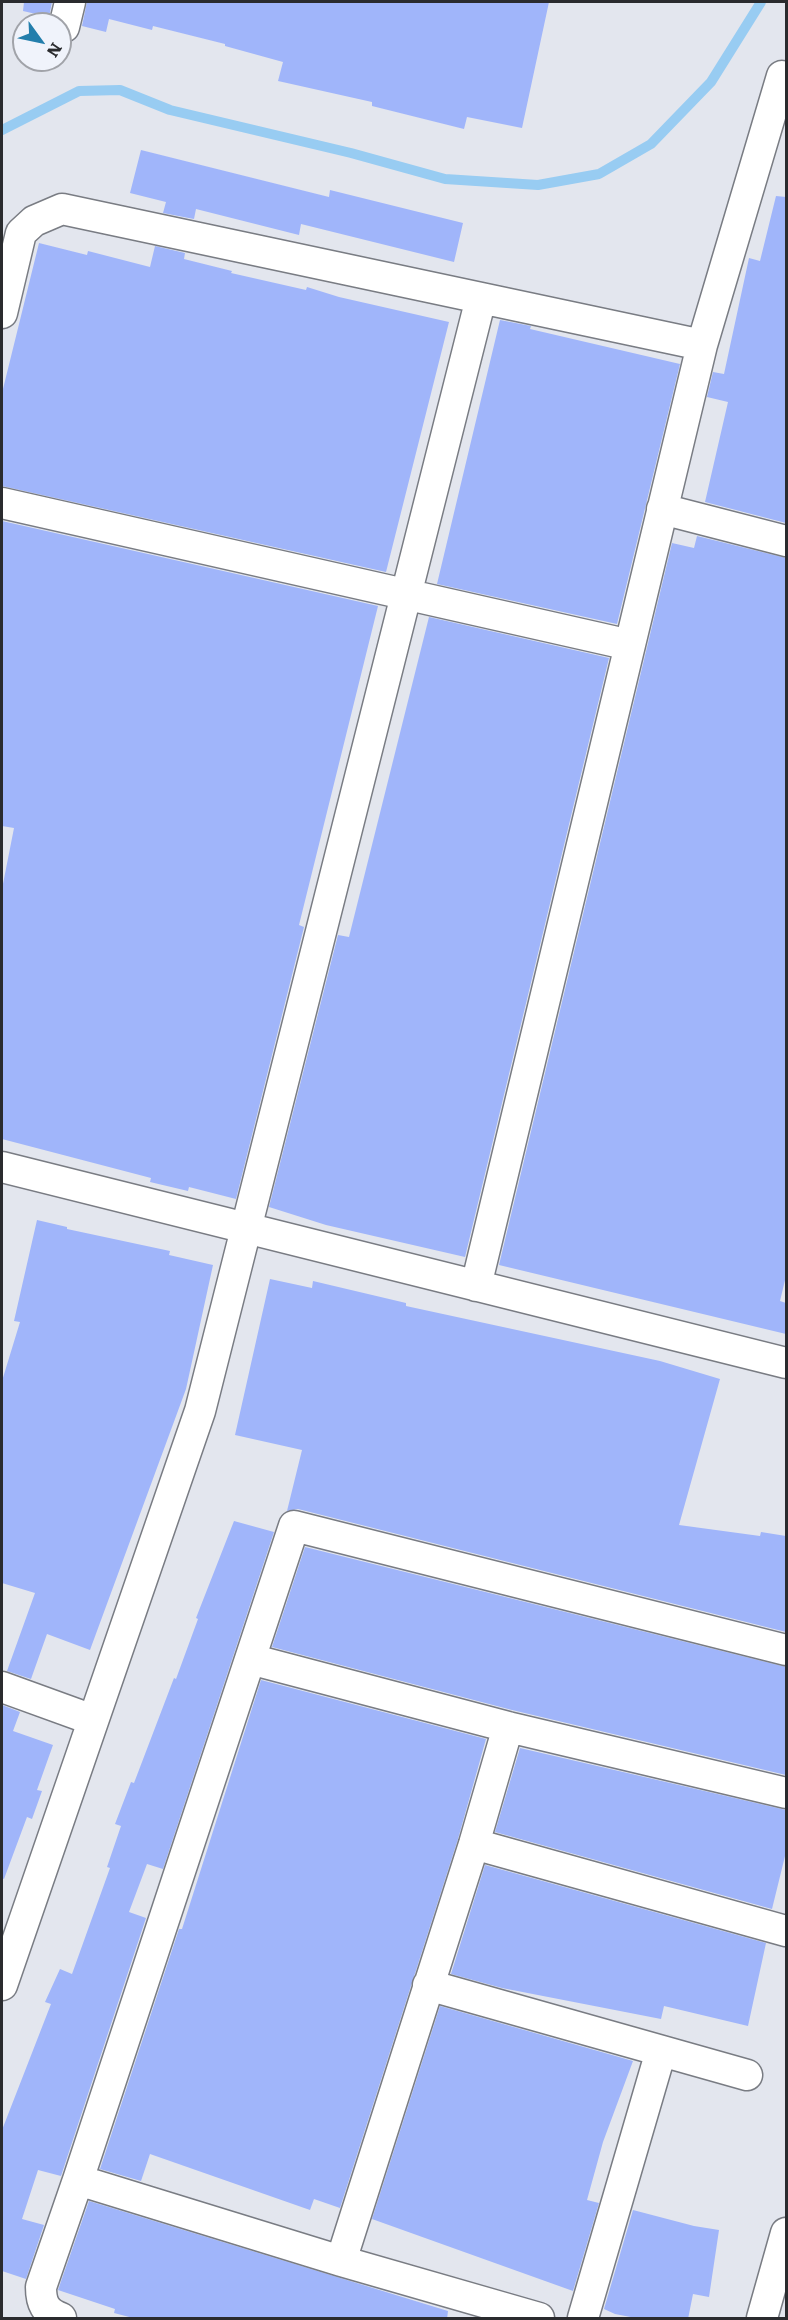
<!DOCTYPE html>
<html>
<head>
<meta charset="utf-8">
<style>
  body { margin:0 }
  #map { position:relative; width:788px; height:2320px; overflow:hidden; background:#e3e6ee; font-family:Literata,serif }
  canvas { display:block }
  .frame { position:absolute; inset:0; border:3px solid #2a2b2e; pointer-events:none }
  .north { position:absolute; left:12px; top:12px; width:60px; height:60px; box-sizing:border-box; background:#f0f3fb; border:2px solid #a1a3a9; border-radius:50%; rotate:123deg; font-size:16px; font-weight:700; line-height:24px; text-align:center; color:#2a2b2e }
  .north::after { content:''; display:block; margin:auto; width:21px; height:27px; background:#237eac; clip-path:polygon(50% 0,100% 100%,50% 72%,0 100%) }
</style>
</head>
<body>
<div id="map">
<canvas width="788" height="2320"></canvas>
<div class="frame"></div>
<div class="north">N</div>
</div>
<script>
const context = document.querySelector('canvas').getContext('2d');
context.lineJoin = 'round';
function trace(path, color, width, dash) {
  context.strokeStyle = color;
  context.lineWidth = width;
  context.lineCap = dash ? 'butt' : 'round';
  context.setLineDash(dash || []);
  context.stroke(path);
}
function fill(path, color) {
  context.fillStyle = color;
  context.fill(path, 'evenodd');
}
const stream = new Path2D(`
  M 2,130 L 79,91 L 120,90 L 170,110 L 351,153 L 445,179 L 538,185 L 599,174 L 651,144 L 711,82 L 761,2`);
const building = new Path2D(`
  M 24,2 L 52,2 L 49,17 L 23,11 Z
  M 87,2 L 549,2 L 522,128 L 467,117 L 464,129 L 372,106 L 372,102 L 278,81 L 283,62 L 225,46 L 225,44 L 153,26 L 152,30 L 109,19 L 106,32 L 82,26 Z
  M 141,150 L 329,197 L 330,190 L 463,223 L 454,262 L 301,224 L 299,235 L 196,209 L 194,219 L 163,213 L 166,202 L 130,193 Z
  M 776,196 L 786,197 L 786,523 L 705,502 L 728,402 L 707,397 L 713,372 L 724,374 L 749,258 L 760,261 Z
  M 39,243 L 87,255 L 88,251 L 150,267 L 155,246 L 185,253 L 184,259 L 232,271 L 231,273 L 306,290 L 307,287 L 339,297 L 449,322 L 386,572 L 2,486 L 2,393 Z
  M 500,320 L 531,326 L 530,329 L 680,364 L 617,624 L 437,584 Z
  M 2,521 L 378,606 L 299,925 L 304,927 L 236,1199 L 189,1187 L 188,1191 L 150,1182 L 151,1178 L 2,1139 L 2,889 L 14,828 L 2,826 Z
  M 697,536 L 786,558 L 786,1276 L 780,1301 L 786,1303 L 786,1334 L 499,1265 L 672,543 L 694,548 Z
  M 429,617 L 609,658 L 465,1257 L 326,1225 L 269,1207 L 338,935 L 349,937 Z
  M 37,1220 L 67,1227 L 67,1229 L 170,1251 L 169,1255 L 213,1265 L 186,1389 L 90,1650 L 47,1634 L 31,1679 L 7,1671 L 35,1593 L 2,1583 L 2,1381 L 20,1322 L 14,1321 Z
  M 270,1279 L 312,1288 L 313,1281 L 406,1303 L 406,1306 L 660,1361 L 720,1379 L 679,1525 L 760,1536 L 761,1532 L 786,1536 L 786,1632 L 298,1509 L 287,1511 L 302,1450 L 235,1435 Z
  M 234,1521 L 274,1532 L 163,1869 L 147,1864 L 129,1912 L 146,1918 L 61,2176 L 38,2170 L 22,2219 L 44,2225 L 26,2279 L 2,2271 L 2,2130 L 51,2004 L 45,2002 L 60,1969 L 72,1974 L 110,1868 L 107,1867 L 121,1826 L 115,1824 L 131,1782 L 134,1783 L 174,1678 L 176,1679 L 198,1619 L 196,1618 Z
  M 305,1547 L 786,1667 L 786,1775 L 512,1710 L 272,1647 Z
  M 261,1680 L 486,1739 L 458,1839 L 340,2208 L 314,2199 L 310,2210 L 150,2154 L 141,2181 L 100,2169 L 179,1929 L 182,1929 Z
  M 2,1705 L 20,1712 L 13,1731 L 53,1745 L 37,1790 L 42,1791 L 32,1819 L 27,1817 L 4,1879 L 2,1878 Z
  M 520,1748 L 786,1810 L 786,1852 L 772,1909 L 495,1832 Z
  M 485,1865 L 766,1943 L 748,2026 L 664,2006 L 661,2019 L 502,1988 L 451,1974 Z
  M 440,2006 L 633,2061 L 603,2142 L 587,2200 L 599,2203 L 573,2291 L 372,2219 Z
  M 89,2201 L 448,2311 L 447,2319 L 137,2319 L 114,2313 L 115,2309 L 58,2290 Z
  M 633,2210 L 694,2226 L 719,2230 L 709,2297 L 693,2294 L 688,2319 L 641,2319 L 615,2314 L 604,2309 Z`);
const minor = new Path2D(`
  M 64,27 L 70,2
  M 2,313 L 21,233 L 34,221 L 62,209 L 702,345
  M 2,503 L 630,645
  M 662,509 L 786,541
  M 2,1167 L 786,1363
  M 476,1286 L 702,345 L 782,76 L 786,77
  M 250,1659 L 508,1727 L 786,1793
  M 2,1687 L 93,1720
  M 474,1844 L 786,1931
  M 2,1985 L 200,1411 L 481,298
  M 428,1985 L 747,2075
  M 78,2180 L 341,2261 L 539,2318
  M 341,2261 L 474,1844 L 508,1727
  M 61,2318 C 45,2312 41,2303 41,2287 L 78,2180 L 294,1526 L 786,1650
  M 583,2318 L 661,2051
  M 762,2318 L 786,2233`);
trace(stream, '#98ccf2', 10);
fill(building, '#a0b5fa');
trace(minor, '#797c83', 33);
trace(minor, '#fff', 30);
</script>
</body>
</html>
